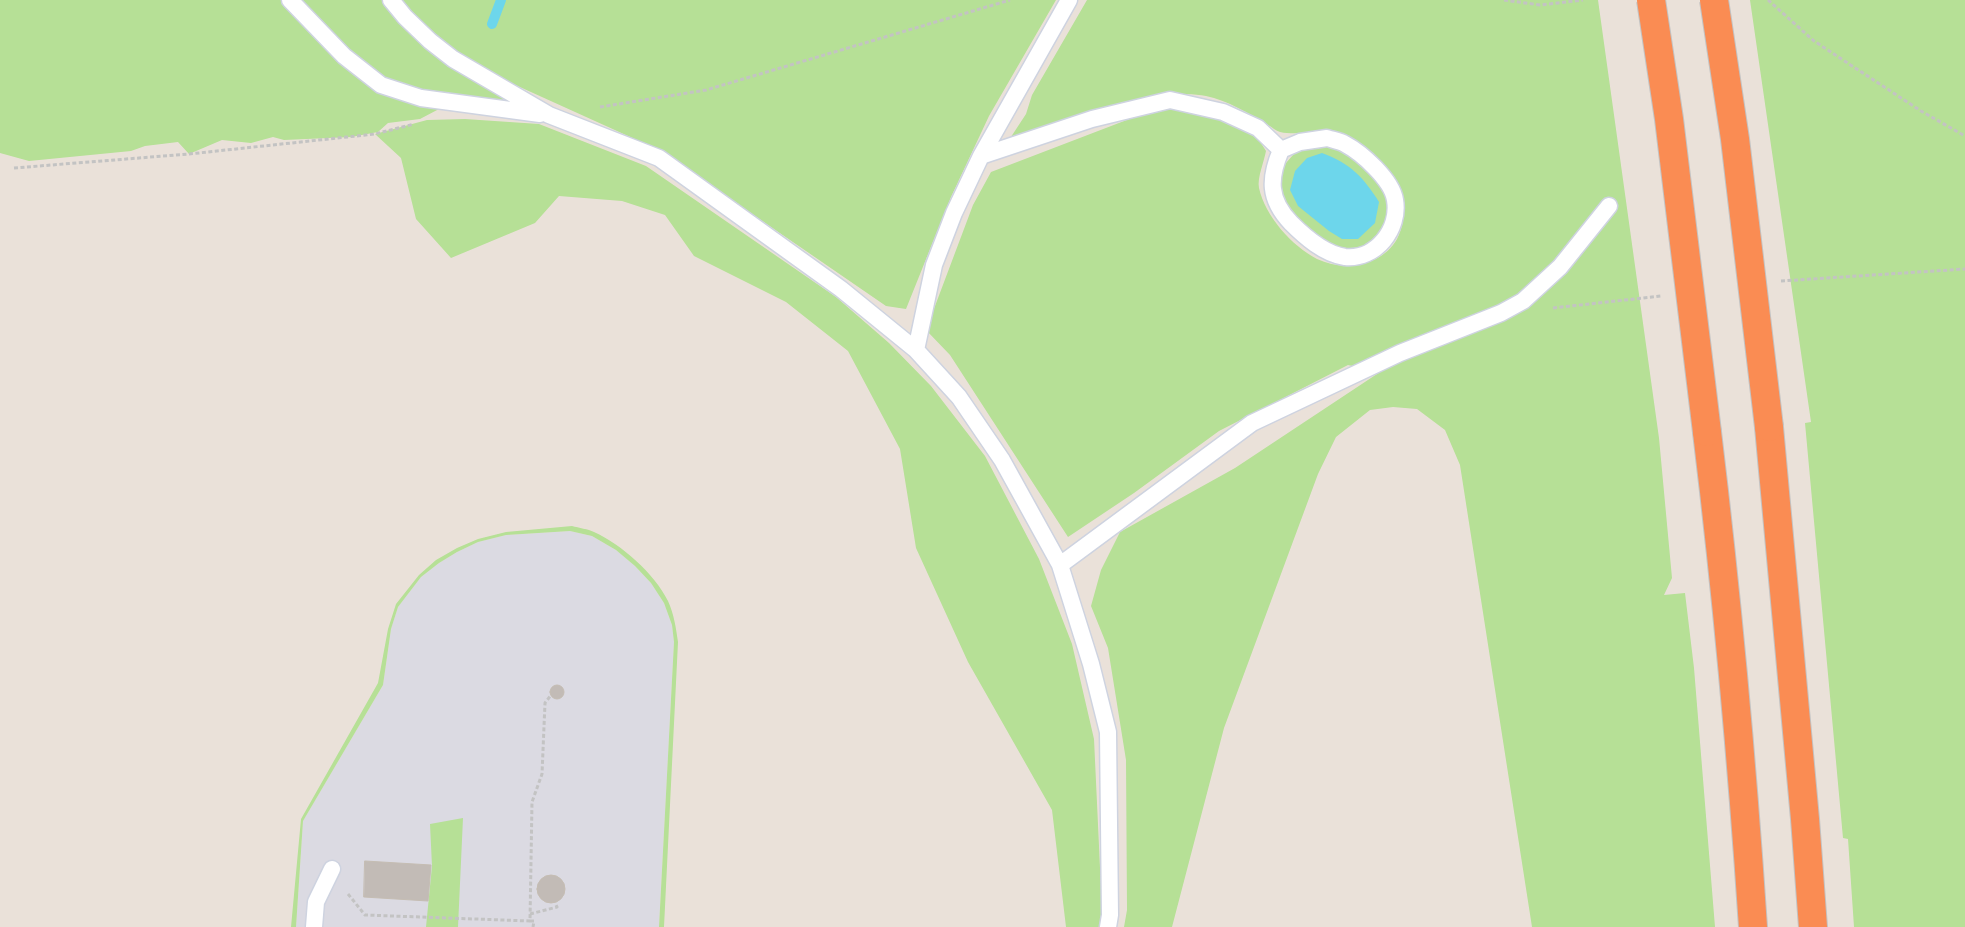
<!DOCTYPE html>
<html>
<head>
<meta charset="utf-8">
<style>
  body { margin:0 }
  canvas { display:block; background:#eae1d9 }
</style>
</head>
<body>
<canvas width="1965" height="927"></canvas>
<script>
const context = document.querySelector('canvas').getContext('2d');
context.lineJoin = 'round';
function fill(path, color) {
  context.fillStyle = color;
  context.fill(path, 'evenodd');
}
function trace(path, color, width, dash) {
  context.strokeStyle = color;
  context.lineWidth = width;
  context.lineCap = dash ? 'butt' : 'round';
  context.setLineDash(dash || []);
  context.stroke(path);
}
const industrial = new Path2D(`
  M 570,531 L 592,536 L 616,550 L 635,566 L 651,583 L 664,603 L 672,625 L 674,642 L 659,927 L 296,927 L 303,821 L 383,685 L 391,629 L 398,607 L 421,577 L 439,563 L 457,552 L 478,542 L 506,535 Z`);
const green = new Path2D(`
  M 0,0 L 283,0 L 412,102 L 439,109 L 420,119 L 388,123 L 378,132 L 351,137 L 284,140 L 273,137 L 251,143 L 222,140 L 189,154 L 178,142 L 145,146 L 131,151 L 29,161 L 0,153 Z
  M 290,0 L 1056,0 L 989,116 L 951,197 L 906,309 L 886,306 L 659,150 L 511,83 L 549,115 L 381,85 Z
  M 1087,0 L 1598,0 L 1659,438 L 1672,578 L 1664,595 L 1685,593 L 1694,668 L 1715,927 L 1532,927 L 1460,465 L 1445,430 L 1417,409 L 1393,407 L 1370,410 L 1336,437 L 1318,474 L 1224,728 L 1172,927 L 1124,927 L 1127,910 L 1126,760 L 1108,648 L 1091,606 L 1101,570 L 1120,532 L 1235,468 L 1380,372 L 1348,365 L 1219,431 L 1134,493 L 1068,537 L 950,355 L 926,330 L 973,205 L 991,172 L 1132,118 L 1166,109 L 1201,110 L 1245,130 L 1259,140 L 1266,151 C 1264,162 1257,178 1259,188 C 1265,216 1292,246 1317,259 C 1344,272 1382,266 1397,239 C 1402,229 1405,217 1402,206 C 1394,173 1373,148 1340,137 C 1334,135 1328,132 1322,132 C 1308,132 1294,135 1280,132 C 1276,131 1272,127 1268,125 C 1250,114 1227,100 1206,96 C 1154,85 1059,126 1007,143 L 1026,114 L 1032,95 Z
  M 1750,0 L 1965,0 L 1965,927 L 1854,927 L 1848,839 L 1843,838 L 1805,423 L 1811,422 Z
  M 465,119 L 539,124 L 646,166 L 836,297 L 889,343 L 931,386 L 985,456 L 1039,559 L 1072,644 L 1094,739 L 1102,910 L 1099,927 L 1066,927 L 1052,810 L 968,662 L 916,548 L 900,449 L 848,351 L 786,302 L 694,256 L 665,215 L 622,201 L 559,196 L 535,223 L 451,258 L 416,219 L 401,158 L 375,134 L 427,120 Z
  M 1334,145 L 1371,169 L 1391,205 L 1383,231 L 1374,242 L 1350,252 L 1328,246 L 1284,207 L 1278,179 L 1286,163 L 1299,148 Z
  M 572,526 C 579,528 588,529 594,532 C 622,545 654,573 668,601 C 674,614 676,628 678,642 L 664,927 L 659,927 L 674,642 L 672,625 L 664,603 L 651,583 L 635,566 L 616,550 L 592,536 L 570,531 L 506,535 L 478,542 L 457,552 L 439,563 L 421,577 L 398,607 L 391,629 L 383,685 L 303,821 L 296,927 L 291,927 L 301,819 L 378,683 L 388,629 L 396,604 L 419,575 L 436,560 L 457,548 L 478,539 L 506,532 Z
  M 463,818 L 458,927 L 426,927 L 432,866 L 430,824 Z`);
const water = new Path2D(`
  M 1322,153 C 1350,163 1364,178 1379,202 L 1375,223 L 1358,239 L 1342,239 L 1329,231 L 1298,206 L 1290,190 L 1295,171 L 1307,158 Z`);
const stream = new Path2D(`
  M 492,24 L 501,0`);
const building = new Path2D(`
  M550 692a7 7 0 1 1 14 0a7 7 0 1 1-14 0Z
  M 365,861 L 431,865 L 428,901 L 364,897 Z
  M537 889a14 14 0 1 1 28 0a14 14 0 1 1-28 0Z`);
const path = new Path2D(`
  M 1504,0 L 1540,5 L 1583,0
  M 1768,0 L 1814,41 L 1921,111 L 1965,136
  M 600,107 L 706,90 L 1010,0
  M 14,168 L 189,154 L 375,134 L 414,124
  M 1781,281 L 1965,269
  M 1553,308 L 1661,296
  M 348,894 L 365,915 L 530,921 L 532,802 L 542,774 L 545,703 L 551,695
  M 530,914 L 557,907 L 555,903
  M 530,921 L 534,921 L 533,927`);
const service = new Path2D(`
  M 290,0 L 344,56 L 381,85 L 421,98 L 540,114
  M 391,0 L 405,17 L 430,41 L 453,59 L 549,115 L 659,158 L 841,289 L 916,350 L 934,265 L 954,213 L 981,156 L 1069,0
  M 1327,138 C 1333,140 1340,141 1345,144 C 1362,153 1392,180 1395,200 C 1400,229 1376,260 1345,257 C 1324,254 1305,237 1291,223 C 1268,199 1269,178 1281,150 L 1300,142 Z
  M 981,156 L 1092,119 L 1170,100 L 1223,112 L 1258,128 L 1281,150
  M 916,350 L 959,397 L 1002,460 L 1060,565 L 1091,664 L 1108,732 L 1110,915 L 1108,927
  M 1060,565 L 1252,423 L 1400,353 L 1501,313 L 1523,301 L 1560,267 L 1609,206
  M 314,927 L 316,902 L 332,869`);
const motorway = new Path2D(`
  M 1769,427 L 1805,819 L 1813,927
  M 1707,432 C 1727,596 1742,761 1753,927`);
const motorwayBridge = new Path2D(`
  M 1651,0 L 1669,119 L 1707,432
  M 1714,0 L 1735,139 L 1769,427`);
fill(industrial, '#dbdae2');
fill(green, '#b6e096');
fill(water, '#6dd6eb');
trace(stream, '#6dd6eb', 10);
fill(building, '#c2bbb6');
trace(building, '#c5bdb3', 1);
trace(service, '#ced3e0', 19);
trace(motorway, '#c3c3c3', 30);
trace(path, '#c3c3c3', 3, [4, 2.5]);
trace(service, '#fff', 16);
trace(motorway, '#fa8c53', 28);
trace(motorwayBridge, '#c3c3c3', 30, []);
trace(motorwayBridge, '#fa8c53', 28);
</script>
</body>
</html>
